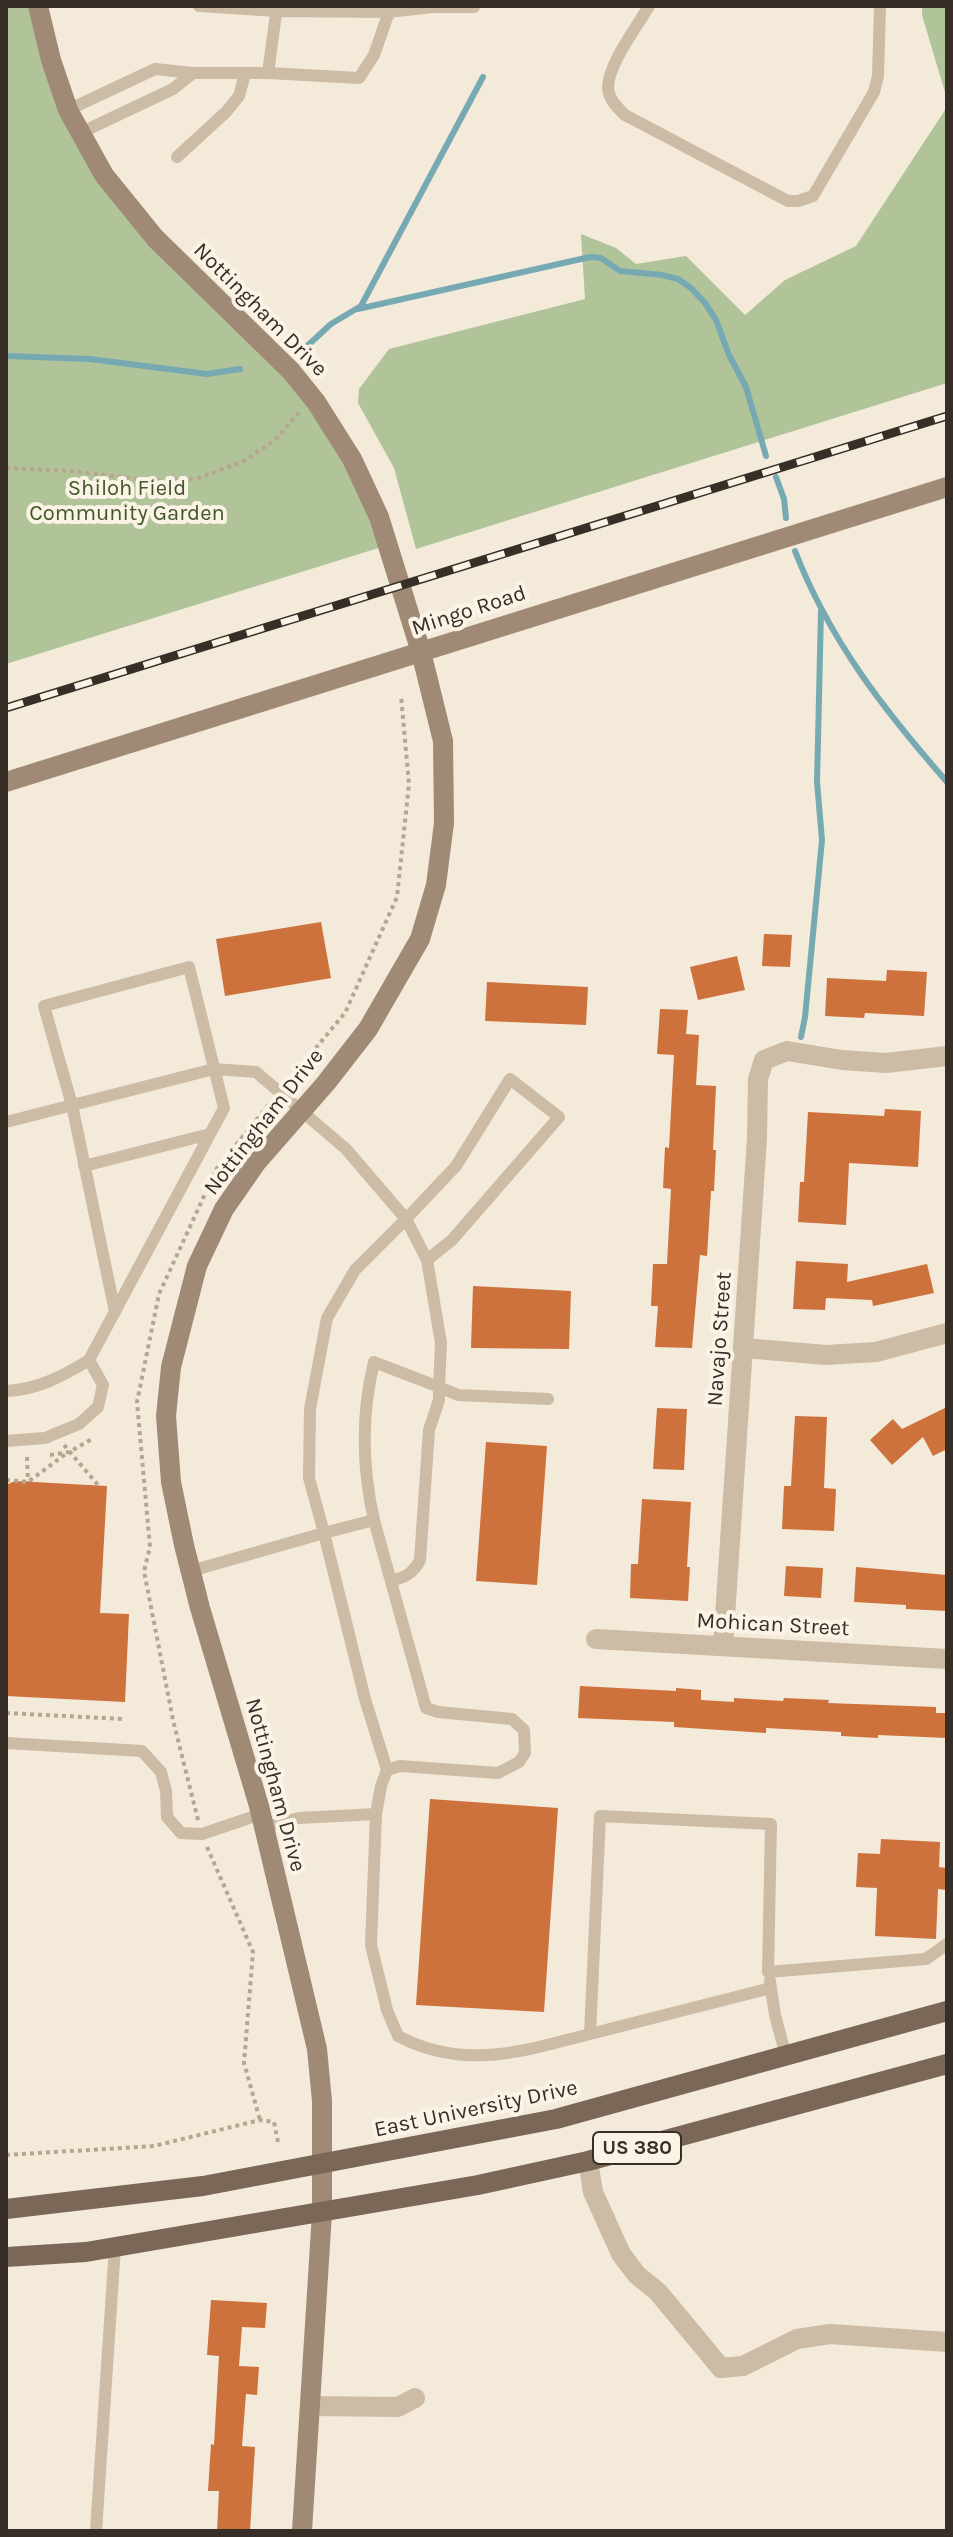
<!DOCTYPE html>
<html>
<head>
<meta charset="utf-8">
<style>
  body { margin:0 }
  #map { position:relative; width:953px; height:2537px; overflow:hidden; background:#f3eada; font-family:Karla,sans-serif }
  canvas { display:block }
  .frame { position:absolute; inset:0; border:8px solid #372e27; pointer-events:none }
</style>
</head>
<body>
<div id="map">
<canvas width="953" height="2537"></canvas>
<div class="frame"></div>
</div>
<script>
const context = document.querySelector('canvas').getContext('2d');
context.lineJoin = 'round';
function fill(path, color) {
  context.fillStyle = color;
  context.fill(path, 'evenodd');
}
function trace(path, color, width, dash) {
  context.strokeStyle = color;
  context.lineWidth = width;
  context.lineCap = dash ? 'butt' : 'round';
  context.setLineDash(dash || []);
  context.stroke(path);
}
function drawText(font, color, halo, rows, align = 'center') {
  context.font = font + ' Karla,sans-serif';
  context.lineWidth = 8;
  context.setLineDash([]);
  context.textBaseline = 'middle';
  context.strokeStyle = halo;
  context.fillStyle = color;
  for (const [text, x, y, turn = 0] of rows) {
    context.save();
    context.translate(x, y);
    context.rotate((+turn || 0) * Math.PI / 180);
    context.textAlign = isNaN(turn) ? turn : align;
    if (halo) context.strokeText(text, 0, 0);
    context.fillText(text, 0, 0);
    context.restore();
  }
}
const green = new Path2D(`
  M 6,6 L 38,6 L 91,154 L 316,402 L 388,545 L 6,664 Z
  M 922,6 L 947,6 L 947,99 L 922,15 Z
  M 947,107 L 947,383 L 416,549 L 394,468 L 358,403 L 359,389 L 389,349 L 585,299 L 581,234 L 616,248 L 636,264 L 686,256 L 745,315 L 785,280 L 856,246 Z`);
const stream = new Path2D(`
  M 358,309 L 590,257 L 601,258 L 620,271 L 662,275 L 678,279 L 691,288 L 705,303 L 716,320 L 729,355 L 746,387 L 766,456
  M 306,347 L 331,324 L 361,306 L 483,77
  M 6,356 L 90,359 L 207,374 L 240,369
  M 776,477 L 784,499 L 786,518
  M 795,551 C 830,641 884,710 947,782
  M 801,1037 L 805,1017 L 822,840 L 817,782 L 821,611`);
const building = new Path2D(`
  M 321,922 L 331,978 L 225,996 L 216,939 Z
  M 764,934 L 792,935 L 790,967 L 762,966 Z
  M 737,956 L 745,990 L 698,1000 L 690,967 Z
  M 887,970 L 927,972 L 924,1016 L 865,1013 L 864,1018 L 825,1016 L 827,978 L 886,981 Z
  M 487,982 L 588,987 L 586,1025 L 485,1021 Z
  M 660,1009 L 688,1010 L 686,1034 L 699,1035 L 696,1085 L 716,1086 L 713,1150 L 716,1150 L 714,1191 L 711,1191 L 707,1256 L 700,1255 L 692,1348 L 655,1347 L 658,1306 L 651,1306 L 653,1264 L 667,1264 L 671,1189 L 663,1188 L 665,1147 L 669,1148 L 674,1055 L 657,1054 Z
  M 885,1109 L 921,1111 L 918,1167 L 849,1163 L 846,1225 L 798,1222 L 800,1182 L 804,1182 L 808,1112 L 884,1116 Z
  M 796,1261 L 848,1264 L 847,1282 L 927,1264 L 934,1293 L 873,1306 L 872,1300 L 826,1298 L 825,1310 L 793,1309 Z
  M 473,1286 L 571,1291 L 569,1349 L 471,1348 Z
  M 947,1407 L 947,1449 L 933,1456 L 923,1437 L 892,1465 L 870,1440 L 893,1419 L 902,1429 Z
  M 657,1408 L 687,1409 L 684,1470 L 653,1469 Z
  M 795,1416 L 827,1417 L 824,1488 L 836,1489 L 834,1531 L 782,1529 L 784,1486 L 791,1486 Z
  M 486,1442 L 547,1446 L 537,1585 L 476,1581 Z
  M 15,1481 L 107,1486 L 100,1613 L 129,1614 L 125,1702 L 6,1696 L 6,1485 Z
  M 642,1499 L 691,1502 L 687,1567 L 690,1567 L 688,1601 L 630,1598 L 631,1564 L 638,1564 Z
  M 786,1566 L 823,1568 L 821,1598 L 784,1596 Z
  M 856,1567 L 947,1575 L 947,1611 L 906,1609 L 906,1605 L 854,1602 Z
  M 580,1686 L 676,1691 L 676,1688 L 701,1690 L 701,1700 L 734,1702 L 734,1698 L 783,1701 L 784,1698 L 829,1700 L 828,1703 L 936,1707 L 936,1713 L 947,1713 L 947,1738 L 878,1735 L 878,1738 L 841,1736 L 841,1732 L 766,1728 L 766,1733 L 674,1727 L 674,1722 L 578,1718 Z
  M 430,1799 L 558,1808 L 544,2012 L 416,2005 Z
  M 881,1839 L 940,1842 L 939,1867 L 947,1868 L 947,1890 L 938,1889 L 936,1939 L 875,1936 L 877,1888 L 856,1887 L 858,1853 L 880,1854 Z
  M 211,2300 L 267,2303 L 265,2328 L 242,2327 L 239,2366 L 259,2367 L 257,2395 L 246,2394 L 242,2446 L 255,2447 L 250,2531 L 217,2531 L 219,2491 L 208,2491 L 211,2444 L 214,2445 L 219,2356 L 207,2355 Z`);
const path = new Path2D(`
  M 6,468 L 72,471 L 154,481 L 196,479 L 242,462 L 275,440 L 300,411
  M 290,1079 L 345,1013 L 397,897 L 409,784 L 401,696
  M 64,1445 L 98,1485
  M 50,1455 L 69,1452 L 92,1439
  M 27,1457 L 28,1482
  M 6,1480 L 28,1482 L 67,1453
  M 6,1713 L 123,1719
  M 198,1820 L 173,1720 L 144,1571 L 150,1547 L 137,1402 L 159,1294 L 217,1168 L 271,1102
  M 207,1847 L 253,1952 L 244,2063 L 260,2120
  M 6,2155 L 154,2146 L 260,2120 L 274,2122 L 278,2142`);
const lane = new Path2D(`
  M 199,6 L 277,11 L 389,12
  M 649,6 C 637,27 608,64 608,88 C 609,100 617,107 625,115 L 788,201 L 798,201 L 813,196 L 874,92 L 878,76 L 880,6
  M 193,73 L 268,73 L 277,6
  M 268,73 L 359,78 L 374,55 L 389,12 L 432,7 L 474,7
  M 68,110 L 155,69 L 193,73 L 173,89 L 80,133
  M 177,157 L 226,112 L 239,96 L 245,74
  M 6,1122 L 214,1069 L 256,1072 L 346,1149 L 406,1219 L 355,1270 L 327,1318 L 310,1409 L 309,1478 L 324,1533 L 191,1571
  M 84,1166 L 210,1134
  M 427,1260 L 406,1219 L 456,1166 L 510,1079 L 559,1117 L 452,1240 L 427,1260 L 441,1343 L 439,1387 L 458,1395 L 548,1399
  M 6,1391 C 37,1390 63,1376 89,1360 L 224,1108 L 189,967 L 44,1006 L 72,1105 L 115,1312
  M 6,1441 L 45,1438 L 79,1424 L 98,1407 L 103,1385 L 89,1360
  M 374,1520 L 426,1708 L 438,1712 L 512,1719 L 524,1730 L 525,1753 L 519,1762 L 498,1773 L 400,1766 L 387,1770 L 381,1786 L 376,1814
  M 6,1743 L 142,1751 L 161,1772 L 166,1791 L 167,1817 L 181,1833 L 202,1834 L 261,1814
  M 387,1770 L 365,1699 L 324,1533 L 374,1520 C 362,1467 361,1415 374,1362 L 439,1387 L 439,1400 L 429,1430 L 420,1560 C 413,1574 405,1577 391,1581
  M 264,1827 L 299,1818 L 376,1814 L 371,1945 L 387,2010 L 398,2036 C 464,2071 523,2051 590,2034 L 600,1816 L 771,1824 L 768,1972 L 926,1959 L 947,1944
  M 770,1981 L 775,2015 L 786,2056
  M 590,2034 L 771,1988
  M 96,2531 L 115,2247`);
const street = new Path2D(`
  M 744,1348 L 826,1355 L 876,1352 L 947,1333
  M 596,1639 L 947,1659
  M 723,1646 L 757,1138 L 758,1079 L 764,1060 L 787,1051 L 842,1060 L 886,1063 L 947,1056
  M 588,2161 L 593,2192 L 621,2254 L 637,2275 L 658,2292 L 721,2368 L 743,2366 L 797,2339 L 830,2334 L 947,2342
  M 311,2406 L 398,2407 L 415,2398`);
const secondary = new Path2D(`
  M 38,6 L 51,60 L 68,110 L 104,175 L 155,238 L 291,371 L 316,402 L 352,459 L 379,517 L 421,652 L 443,741 L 444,823 L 436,885 L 420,939 L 368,1029 L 326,1083 L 256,1163 L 224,1209 L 197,1266 L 171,1367 L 166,1416 L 171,1482 L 184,1545 L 200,1608 L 259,1806 L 317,2049 L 322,2101 L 322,2213 L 302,2531
  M 6,782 L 947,487`);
const primary = new Path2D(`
  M 6,2209 L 203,2186 L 556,2119 L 947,2011
  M 6,2257 L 86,2252 L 478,2185 L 588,2161 L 947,2064`);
const rail = new Path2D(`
  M 6,708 L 947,416`);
const shields = [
  [637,2148,88]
];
const shieldNames = [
  ["US 380",637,2148]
];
const streetNames = [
  ["Nottingham Drive",260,310,45],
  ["Mingo Road",469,611,-18],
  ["Nottingham Drive",264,1122,-52],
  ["Navajo Street",720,1339,-86],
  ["Mohican Street",773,1625,3],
  ["Nottingham Drive",275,1785,75],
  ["East University Drive",476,2109,-12]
];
const parkNames = [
  ["Shiloh Field",127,489],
  ["Community Garden",127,514]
];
fill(green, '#b0c399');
trace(stream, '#77a9b2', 6);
fill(building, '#cd713d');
trace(path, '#b8a58f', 4, [4, 4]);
trace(lane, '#ccbba5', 12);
trace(street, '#ccbba5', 20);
trace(secondary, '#a08a76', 20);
trace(primary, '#7a6757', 20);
trace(rail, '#372e27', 9);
trace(rail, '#faf3e6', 6, [18]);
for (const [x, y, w] of shields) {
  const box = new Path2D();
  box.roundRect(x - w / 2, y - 16, w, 32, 6);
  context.fillStyle = '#faf3e6';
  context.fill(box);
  trace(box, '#372e27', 2);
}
drawText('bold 20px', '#372e27', null, shieldNames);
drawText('22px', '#372e27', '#faf3e6', streetNames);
drawText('22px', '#415729', '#faf3e6', parkNames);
</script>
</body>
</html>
